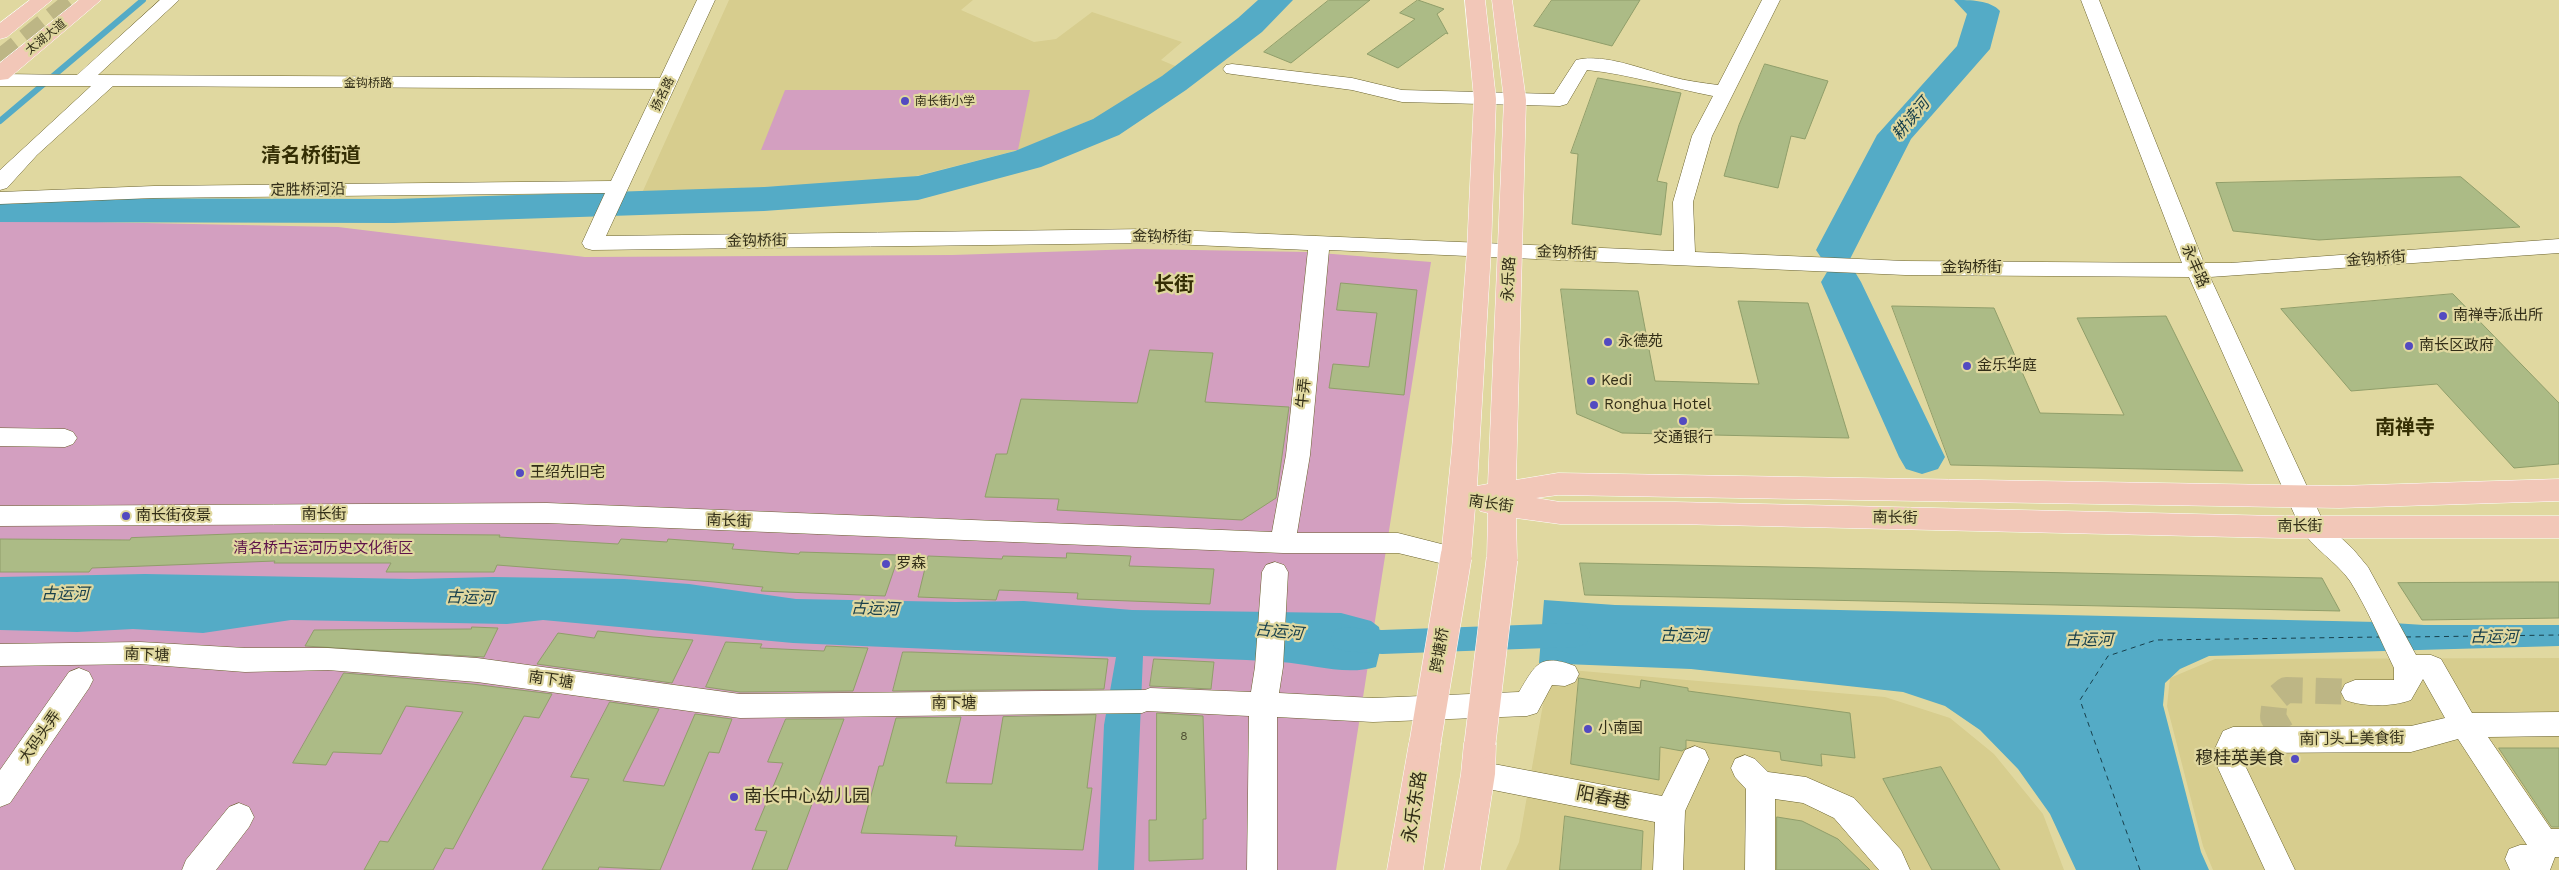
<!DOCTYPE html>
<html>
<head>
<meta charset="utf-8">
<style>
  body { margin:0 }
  canvas { display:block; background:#e0d8a0 }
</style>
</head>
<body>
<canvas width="2559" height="870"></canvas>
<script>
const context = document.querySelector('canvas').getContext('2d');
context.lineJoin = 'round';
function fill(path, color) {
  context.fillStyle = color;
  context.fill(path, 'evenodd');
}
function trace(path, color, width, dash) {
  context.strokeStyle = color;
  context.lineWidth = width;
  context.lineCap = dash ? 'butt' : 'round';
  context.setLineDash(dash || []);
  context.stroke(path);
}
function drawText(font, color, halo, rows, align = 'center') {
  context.font = font + ' "Work Sans","Noto Sans SC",sans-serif';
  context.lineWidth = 4.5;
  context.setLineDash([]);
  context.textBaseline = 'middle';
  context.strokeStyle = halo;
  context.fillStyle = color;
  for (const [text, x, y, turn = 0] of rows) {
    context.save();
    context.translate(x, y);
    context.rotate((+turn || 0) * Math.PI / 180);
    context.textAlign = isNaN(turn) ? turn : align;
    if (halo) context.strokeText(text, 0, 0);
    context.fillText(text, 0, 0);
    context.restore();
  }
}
const built = new Path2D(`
  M 729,0 L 973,0 L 961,10 L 1034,42 L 1056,39 L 1092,12 L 1182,42 L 1161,60 L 1180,68 L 1148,90 L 1105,113 L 1038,145 L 900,180 L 642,193 Z
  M 2559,658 L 2559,870 L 2213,870 L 2203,846 L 2167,706 L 2170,678 L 2215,659 Z
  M 1547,668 L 1885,697 L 1950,718 L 1994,754 L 2043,814 L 2064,870 L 1506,870 L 1519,842 L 1546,687 Z`);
const green = new Path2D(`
  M 785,90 L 1030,90 L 1018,150 L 761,150 Z
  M 0,220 L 338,227 L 585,257 L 952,255 L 1137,249 L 1308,252 L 1431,262 L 1336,870 L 0,870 Z`);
const water = new Path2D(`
  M 145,574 L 412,579 L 493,577 L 624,579 L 689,584 L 796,599 L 956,602 L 1024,601 L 1132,610 L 1341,613 L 1371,621 L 1379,627 L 1382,642 L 1376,667 C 1345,676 1312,664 1281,662 C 1235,659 1189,658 1143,656 L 1134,870 L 1098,870 L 1104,725 L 1116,657 L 793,643 L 543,620 L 507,624 L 291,620 L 203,633 L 133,629 L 77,632 L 0,630 L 0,577 Z
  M 1544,600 L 1615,605 L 2377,622 L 2424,625 L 2559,625 L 2559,646 L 2209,656 L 2180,669 L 2165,683 L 2163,705 L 2201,852 L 2209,870 L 2076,870 L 2050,814 L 2018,769 L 1980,730 L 1945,706 L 1903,692 L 1691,669 L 1539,663 Z`);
const stream = new Path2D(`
  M 0,121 L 143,0`);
const canal = new Path2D(`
  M 1576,623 L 1586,626 L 1591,635 L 1586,644 L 1576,647 L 1382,654 L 1345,651 L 1335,648 L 1330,639 L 1335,630 L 1345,627 L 1382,630 Z`);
const river = new Path2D(`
  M 1258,0 L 1293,0 L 1262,32 L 1186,90 L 1119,135 L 1041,167 L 918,200 L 764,211 L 394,223 L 0,222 L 0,198 L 394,199 L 764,187 L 918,176 L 1015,151 L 1093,119 L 1162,76 L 1238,18 Z
  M 1954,0 C 1971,0 1990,0 2000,11 L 1990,49 L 1911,139 L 1850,259 L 1836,263 L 1822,259 L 1816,250 L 1877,135 L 1957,46 L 1967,14 Z
  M 1841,268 L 1855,272 L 1861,282 L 1945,457 L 1938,469 L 1922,474 L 1906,469 L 1899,457 L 1821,282 L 1827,272 Z`);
const ferry = new Path2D(`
  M 2406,637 L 2559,635
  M 2140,870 L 2080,700 L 2108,656 L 2156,640 L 2380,637`);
const building = new Path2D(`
  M 1329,0 L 1370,0 L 1291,63 L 1264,52 Z
  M 1418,0 L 1444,9 L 1437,14 L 1448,34 L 1446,33 L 1398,68 L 1367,54 L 1415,19 L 1400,13 Z
  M 1552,0 L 1640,0 L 1612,46 L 1534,26 Z
  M 1765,64 L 1828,81 L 1805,139 L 1791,136 L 1778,188 L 1724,176 L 1739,125 Z
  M 1598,78 L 1681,93 L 1657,181 L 1667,183 L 1661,235 L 1572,224 L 1578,154 L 1571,153 Z
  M 2461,177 L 2520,227 L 2319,240 L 2233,231 L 2216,183 Z
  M 1341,283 L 1417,290 L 1404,395 L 1329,388 L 1333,364 L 1369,367 L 1377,313 L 1337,310 Z
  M 1561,289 L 1638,291 L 1655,381 L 1759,384 L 1738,301 L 1808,303 L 1849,438 L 1622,433 L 1577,414 Z
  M 2453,294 L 2559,403 L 2559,464 L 2514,468 L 2437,384 L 2351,391 L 2281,309 Z
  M 1892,306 L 1994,308 L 2040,413 L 2124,415 L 2077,318 L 2166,316 L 2243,471 L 1951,465 Z
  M 1150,350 L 1213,353 L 1205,402 L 1289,407 L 1276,498 L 1242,520 L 1057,510 L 1059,499 L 985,497 L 996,454 L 1007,454 L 1021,399 L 1137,403 Z
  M 259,533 L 500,535 L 499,537 L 618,544 L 621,539 L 667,542 L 668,539 L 734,544 L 732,549 L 799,554 L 800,552 L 899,555 L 885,596 L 761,591 L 763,587 L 714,582 L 497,565 L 494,572 L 386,572 L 391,563 L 274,563 L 275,561 L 92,568 L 89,572 L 0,572 L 0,539 L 130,540 L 131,538 Z
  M 1067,553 L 1131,556 L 1129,566 L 1214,569 L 1210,604 L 1077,599 L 1078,593 L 999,590 L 996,600 L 918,597 L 928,556 L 1002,559 L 1003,556 L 1066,558 Z
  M 1580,563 L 2322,578 L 2340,611 L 1585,595 Z
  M 2535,582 L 2559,582 L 2559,618 L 2422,620 L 2398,583 Z
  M 472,627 L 498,628 L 484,657 L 305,646 L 314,630 L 471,629 Z
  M 598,631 L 653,637 L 693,640 L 672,683 L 537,664 L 558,633 L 594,638 Z
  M 726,642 L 762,644 L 760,648 L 824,651 L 826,646 L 868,648 L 853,691 L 740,692 L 706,687 Z
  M 903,652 L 911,652 L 1108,659 L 1104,689 L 893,691 Z
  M 1154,659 L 1214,662 L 1211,689 L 1150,686 Z
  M 344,673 L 472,684 L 552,694 L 539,718 L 524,716 L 453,849 L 445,848 L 433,870 L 364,870 L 380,841 L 388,842 L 463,712 L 406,706 L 381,754 L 333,752 L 326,765 L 293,763 Z
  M 1579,678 L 1640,688 L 1641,680 L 1688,688 L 1688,691 L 1850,713 L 1855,758 L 1821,754 L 1822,766 L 1781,760 L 1780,752 L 1686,740 L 1686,748 L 1682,751 L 1660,747 L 1659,780 L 1571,764 Z
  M 610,702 L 659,709 L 623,781 L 664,786 L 695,714 L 732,719 L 719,753 L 709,752 L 660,870 L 599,867 L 598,870 L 542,870 L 589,779 L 571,777 Z
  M 1157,713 L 1203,716 L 1206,819 L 1203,819 L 1203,859 L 1149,861 L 1149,820 L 1156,820 Z
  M 1096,715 L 1087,788 L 1092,788 L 1083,850 L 955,846 L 957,836 L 861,833 L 879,766 L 883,766 L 896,718 L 961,717 L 946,783 L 992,784 L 1003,717 Z
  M 786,719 L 844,719 L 787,870 L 752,870 L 767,831 L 755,830 L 783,763 L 768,762 Z
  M 2499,748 L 2559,748 L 2559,827 L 2552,827 Z
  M 1941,767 L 2000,870 L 1932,870 L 1883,779 Z
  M 1565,816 L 1643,831 L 1641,870 L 1560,870 Z
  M 1777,817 L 1802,821 L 1838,839 L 1870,870 L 1777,870 Z`);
const minorTunnel = new Path2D(`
  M 2281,731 L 2273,717 L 2275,699 L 2286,690 L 2355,692`);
const highwayTunnel = new Path2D(`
  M 0,61 L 76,0`);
const minor = new Path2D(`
  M 160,0 L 179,0 L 98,75 L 660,78 L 697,0 L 715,0 L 606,236 L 1149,229 L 1674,251 L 1673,202 L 1692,136 L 1713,96 C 1671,88 1630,74 1587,70 L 1567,104 L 1560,106 L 1402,102 L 1352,90 L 1232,74 L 1226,73 L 1223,69 L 1226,65 L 1232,64 L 1352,78 L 1402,90 L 1554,94 L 1576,60 C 1605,53 1644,70 1672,77 C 1687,81 1703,83 1718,85 L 1762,0 L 1780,0 L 1712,136 L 1693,202 L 1695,252 L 1905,261 L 2182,263 L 2081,0 L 2099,0 L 2204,263 L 2231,263 L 2559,239 L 2559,253 L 2210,277 L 2323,521 L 2353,549 L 2368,567 L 2416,655 L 2431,655 L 2441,659 L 2472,713 L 2559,712 L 2559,736 L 2488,737 L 2551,829 L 2559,829 L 2559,857 L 2555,857 L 2550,870 L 2510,870 L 2505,859 L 2509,849 L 2520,845 L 2527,845 L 2458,739 L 2411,752 L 2241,753 L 2240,755 L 2295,870 L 2265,870 L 2212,755 L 2223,731 L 2233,727 L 2411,726 L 2445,718 L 2423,679 L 2411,700 C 2393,707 2363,707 2345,700 L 2341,692 L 2345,684 L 2355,680 L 2394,680 L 2394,668 C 2380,639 2367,608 2350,581 C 2336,561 2312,548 2300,527 L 2189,277 L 1905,275 L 1329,250 L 1310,455 L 1297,533 L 1398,533 L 1465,550 L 1469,557 L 1465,564 L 1456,567 L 1398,553 L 1283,553 L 547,523 L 0,526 L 0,506 L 547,503 L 1272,532 L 1286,455 L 1308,250 L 1149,243 L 592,250 L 585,248 L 582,243 L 605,193 L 154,198 L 0,204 L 0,192 L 154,186 L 611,181 L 655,89 L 113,86 L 37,155 L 7,188 L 0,190 L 0,170 L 91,86 L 0,86 L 0,74 L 77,75 Z
  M 0,428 L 65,429 L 73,432 L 77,438 L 73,444 L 65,447 L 0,446 Z
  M 1275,562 L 1284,565 L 1288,572 L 1283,667 L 1279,693 L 1373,698 L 1519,692 C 1536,664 1539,653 1575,666 L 1579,674 L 1575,682 L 1565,686 L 1552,685 L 1537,713 L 1527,716 L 1373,722 L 1277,717 L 1277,870 L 1247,870 L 1249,716 L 1147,711 L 1142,713 L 740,718 L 477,682 L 328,670 L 245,672 L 140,664 L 0,666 L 0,644 L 140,642 L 245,648 L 328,648 L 477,658 L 740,694 L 1145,690 L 1150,688 L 1251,692 L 1255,667 L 1262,572 L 1266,565 Z
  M 79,668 L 89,672 L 93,680 L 89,688 L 10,803 L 0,807 L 0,770 L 69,672 Z
  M 1695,746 L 1705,750 L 1709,759 L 1685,811 L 1683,870 L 1653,870 L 1655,822 L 1478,787 L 1468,783 L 1464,774 L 1468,765 L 1478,761 L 1662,796 L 1685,750 Z
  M 1745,755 L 1755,759 L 1768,772 L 1806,777 L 1854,798 L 1901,850 L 1910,870 L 1879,870 L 1834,818 L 1803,803 L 1775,799 L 1775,870 L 1745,870 L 1746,789 L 1735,777 L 1731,768 L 1735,759 Z
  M 239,803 L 249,807 L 254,817 L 249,827 L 216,870 L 182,870 L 186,860 L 229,807 Z`);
const major = new Path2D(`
  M 30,0 L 52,0 L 7,37 L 0,39 L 0,23 Z
  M 79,0 L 101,0 L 8,79 L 0,80 L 0,63 Z
  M 1465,0 L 1485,0 L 1496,99 L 1491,251 L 1477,486 L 1488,484 L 1504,100 L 1492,0 L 1512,0 L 1526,100 L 1516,480 L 1558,473 L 2339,486 L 2559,479 L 2559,501 L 2339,508 L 1558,495 L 1536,498 L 1560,502 L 1675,502 L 2279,516 L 2559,516 L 2559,538 L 2279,538 L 1675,524 L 1560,524 L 1516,518 L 1517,559 L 1512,567 L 1502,571 L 1492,567 L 1487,559 L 1488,513 L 1480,511 L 1478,507 L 1475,508 L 1471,557 L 1466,565 L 1456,569 L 1446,565 L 1441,557 L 1452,449 L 1467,251 L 1474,99 Z
  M 1425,728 L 1437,733 L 1441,743 L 1423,870 L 1387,870 L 1409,743 L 1413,733 Z
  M 1480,728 L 1492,733 L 1496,743 L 1495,774 L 1480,870 L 1444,870 L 1461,774 L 1464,743 L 1468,733 Z`);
const majorBridge = new Path2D(`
  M 1425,743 L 1456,557
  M 1480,743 L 1502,559`);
const markers = [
  [905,101,5,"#534ac1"],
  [2443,316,5,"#534ac1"],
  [1608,342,5,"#534ac1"],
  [2409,346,5,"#534ac1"],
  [1967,366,5,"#534ac1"],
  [1591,381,5,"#534ac1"],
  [1594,405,5,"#534ac1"],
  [1683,421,5,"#534ac1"],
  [520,473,5,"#534ac1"],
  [126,516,5,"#534ac1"],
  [886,564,5,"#534ac1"],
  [1588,729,5,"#534ac1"],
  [2295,759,5,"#534ac1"],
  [734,797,5,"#534ac1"]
];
const farStreetnames = [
  ["太湖大道",46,37,-39],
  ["金钩桥路",368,83],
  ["扬名路",663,94,-64]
];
const farPoinames = [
  ["南长街小学",915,101]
];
const numberNames = [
  ["8",1184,736]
];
const streetNames = [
  ["定胜桥河沿",308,190,-1],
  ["金钩桥街",1162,237,1],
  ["金钩桥街",757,241,-1],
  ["金钩桥街",1567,253,2],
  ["金钩桥街",2376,259,-4],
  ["永丰路",2195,266,66],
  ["金钩桥街",1972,268],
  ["永乐路",1509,279,-87],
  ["牛弄",1304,393,-84],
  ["南长街",1491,504,8],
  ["南长街",324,515],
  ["南长街",1895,518,1],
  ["南长街",729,521,2],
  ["南长街",2300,527],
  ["跨塘桥",1440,650,-81],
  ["南下塘",147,655,2],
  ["南下塘",551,680,8],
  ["南下塘",954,704],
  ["大码头弄",40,737,-55],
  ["南门头上美食街",2352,739,-1]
];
const poiNames = [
  ["南禅寺派出所",2453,316],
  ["永德苑",1618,342],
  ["南长区政府",2419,346],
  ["金乐华庭",1977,366],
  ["Kedi",1601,381],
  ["Ronghua Hotel",1604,405],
  ["交通银行",1683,438,"center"],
  ["王绍先旧宅",530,473],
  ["南长街夜景",136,516],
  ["罗森",896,564],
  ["小南国",1598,729]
];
const parkNames = [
  ["清名桥古运河历史文化街区",323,549]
];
const waterNames = [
  ["耕读河",1911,119,-50],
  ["古运河",65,594],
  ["古运河",470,598,2],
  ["古运河",875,609,2],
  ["古运河",1279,632,6],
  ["古运河",1684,636,1],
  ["古运河",2494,637],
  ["古运河",2089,640]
];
const nearPoinames = [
  ["穆桂英美食",2285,759],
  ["南长中心幼儿园",744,797,"left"]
];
const nearStreetnames = [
  ["阳春巷",1603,798,11],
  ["永乐东路",1415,807,-81]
];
const districtNames = [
  ["清名桥街道",311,156],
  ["长街",1174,285],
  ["南禅寺",2405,428]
];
fill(built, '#d7cd8e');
fill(green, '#d39fc0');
fill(water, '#54abc6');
trace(stream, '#54abc6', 6);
fill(canal, '#54abc6');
fill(river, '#54abc6');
trace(ferry, '#18404c', 1, [5, 4.5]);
fill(building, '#acbb86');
trace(building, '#909e6a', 1);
trace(minorTunnel, '#bdb685', 26, [26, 13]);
trace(highwayTunnel, '#bdb685', 23, [23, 11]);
trace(minor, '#6a622d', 1);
trace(major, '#fff', 1);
fill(minor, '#fff');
fill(major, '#f2c7b8');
trace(majorBridge, '#fff', 32, []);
trace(majorBridge, '#f2c7b8', 31);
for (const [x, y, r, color] of markers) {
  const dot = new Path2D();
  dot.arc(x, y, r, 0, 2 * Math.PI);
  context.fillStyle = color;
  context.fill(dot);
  trace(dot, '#e0d8a0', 2);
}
drawText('12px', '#322e18', '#e0d8a0', farStreetnames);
drawText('12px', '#322e18', '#e0d8a0', farPoinames, 'left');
drawText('12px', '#505134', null, numberNames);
drawText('15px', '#322e18', '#e0d8a0', streetNames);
drawText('15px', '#322e18', '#e0d8a0', poiNames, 'left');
drawText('15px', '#5e144a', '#e0d8a0', parkNames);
drawText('italic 16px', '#18404c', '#e0d8a0', waterNames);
drawText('18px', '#322e18', '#e0d8a0', nearPoinames, 'right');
drawText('18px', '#322e18', '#e0d8a0', nearStreetnames);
drawText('bold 20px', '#342e04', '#e0d8a0', districtNames);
</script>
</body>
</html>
